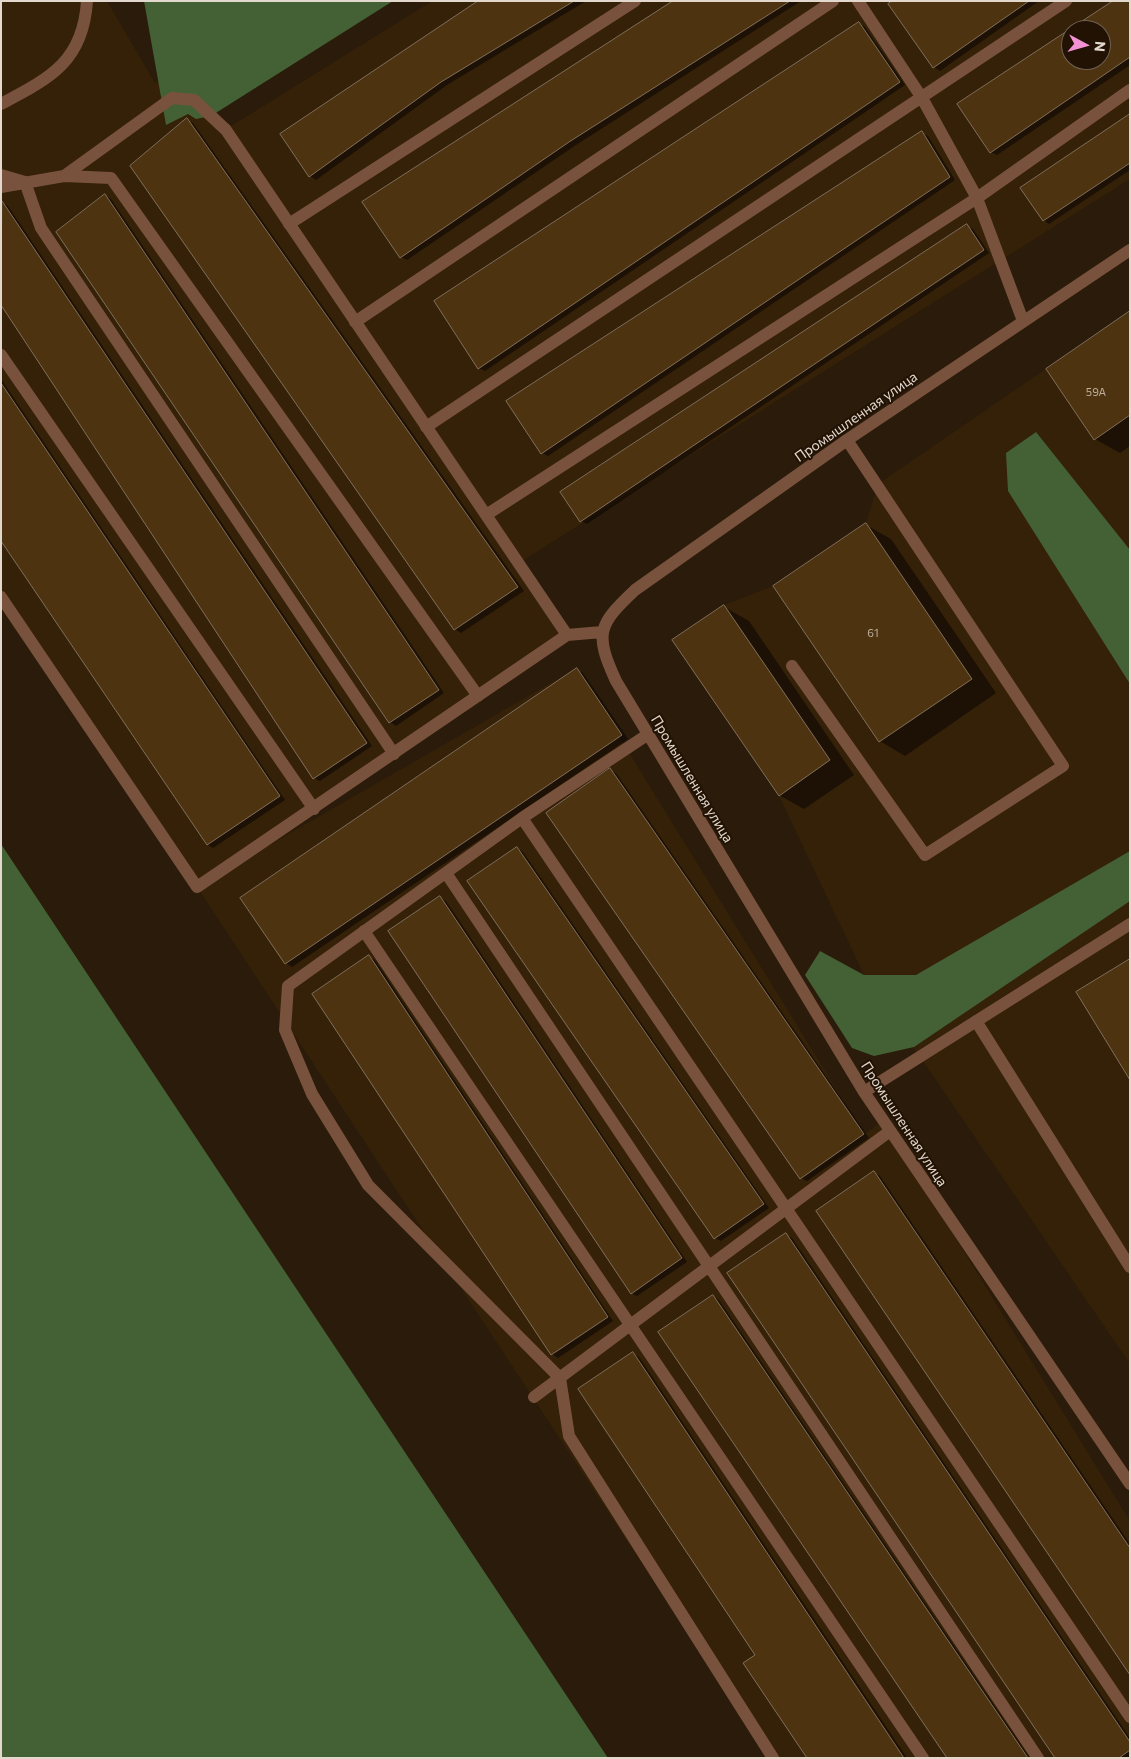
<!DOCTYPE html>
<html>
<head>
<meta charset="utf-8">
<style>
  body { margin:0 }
  #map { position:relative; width:1131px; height:1759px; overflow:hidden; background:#2b1b0a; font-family:Commissioner,sans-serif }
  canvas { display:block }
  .frame { position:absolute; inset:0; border:2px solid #e3d8cd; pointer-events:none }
  .north { position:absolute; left:1061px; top:20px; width:50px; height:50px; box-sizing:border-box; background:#211203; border:1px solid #6f6154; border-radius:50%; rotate:96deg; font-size:14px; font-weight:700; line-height:20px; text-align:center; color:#e3d8cd }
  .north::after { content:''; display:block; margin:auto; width:18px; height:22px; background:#f391d5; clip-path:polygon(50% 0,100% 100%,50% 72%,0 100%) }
</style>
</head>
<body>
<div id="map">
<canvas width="1131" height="1759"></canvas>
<div class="frame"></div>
<div class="north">N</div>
</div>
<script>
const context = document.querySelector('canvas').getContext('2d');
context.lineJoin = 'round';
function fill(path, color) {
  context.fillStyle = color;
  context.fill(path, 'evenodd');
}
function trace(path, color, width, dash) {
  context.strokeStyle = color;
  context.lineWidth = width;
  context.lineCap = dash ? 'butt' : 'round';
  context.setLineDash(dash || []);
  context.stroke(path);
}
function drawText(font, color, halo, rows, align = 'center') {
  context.font = font + ' Commissioner,sans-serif';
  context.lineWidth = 4;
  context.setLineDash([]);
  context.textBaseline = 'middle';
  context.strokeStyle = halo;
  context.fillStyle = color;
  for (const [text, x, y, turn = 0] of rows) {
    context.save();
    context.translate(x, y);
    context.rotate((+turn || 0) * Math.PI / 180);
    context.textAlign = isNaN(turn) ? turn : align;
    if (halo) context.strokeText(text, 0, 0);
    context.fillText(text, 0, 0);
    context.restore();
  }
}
const built = new Path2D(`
  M 1,1 L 107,1 L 155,83 L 185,65 L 228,128 L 432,1 L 1130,1 L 1130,179 L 519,563 L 567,635 L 205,882 L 577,668 L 864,1134 L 781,1200 L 883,1120 L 1130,1521 L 1130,1758 L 770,1758 L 197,887 L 1,607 ZM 1071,30 L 1101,30 L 1101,60 L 1071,60 Z
  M 1130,311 L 1130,1364 L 864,975 L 779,796 L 672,640 L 724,605 L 773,586 L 866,523 L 878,484 Z`);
const forest = new Path2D(`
  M 144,1 L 393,1 L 211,116 L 196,119 L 188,114 L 166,125 Z
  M 1036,432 L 1130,550 L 1130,684 L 1008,491 L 1006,453 Z
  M 1,844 L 608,1758 L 1,1758 Z
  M 1130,851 L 1130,901 L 914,1047 L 874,1056 L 852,1048 L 805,975 L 820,951 L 864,975 L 916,975 Z`);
const shadow = new Path2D(`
  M 481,1 L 586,1 L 447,85 L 316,180 L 310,176 Z
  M 675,1 L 801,1 L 576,145 L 407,260 L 401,257 Z
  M 894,1 L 1039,1 L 940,71 L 934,67 Z
  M 1130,1 L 1130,65 L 997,155 L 991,152 L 1071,30 L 1071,60 L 1101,60 L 1101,30 L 1072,30 Z
  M 859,23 L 865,27 L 905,85 L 485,371 L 479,368 Z
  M 1130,116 L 1130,170 L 1049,224 L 1043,220 Z
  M 187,120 L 193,123 L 524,591 L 461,633 L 455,629 Z
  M 922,133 L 928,136 L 955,180 L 548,456 L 542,453 Z
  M 105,195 L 111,199 L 444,693 L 396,726 L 390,722 Z
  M 2,202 L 8,206 L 372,746 L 320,781 L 314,778 L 1,303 Z
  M 967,226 L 973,229 L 989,253 L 587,524 L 581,521 Z
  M 1130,313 L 1130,446 L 1120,453 L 1095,439 Z
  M 1,379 L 285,800 L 213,848 L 207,844 L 1,538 Z
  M 866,525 L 891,539 L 996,693 L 905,756 L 880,741 Z
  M 724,607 L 749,621 L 854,775 L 804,809 L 779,795 Z
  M 577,670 L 583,673 L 628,739 L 292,967 L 286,963 Z
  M 610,770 L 616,773 L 869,1138 L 807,1181 L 801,1178 Z
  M 517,848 L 523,852 L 769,1208 L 721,1241 L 715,1238 Z
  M 440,898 L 446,901 L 687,1262 L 637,1296 L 631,1293 Z
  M 369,957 L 375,960 L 613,1321 L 558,1358 L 552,1354 Z
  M 874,1172 L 880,1176 L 1130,1544 L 1130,1672 Z
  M 786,1235 L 792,1238 L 1130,1738 L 1129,1758 L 1057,1758 Z
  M 713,1296 L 719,1300 L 1030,1758 L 948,1758 Z
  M 633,1353 L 639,1357 L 907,1758 L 808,1758 L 756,1655 Z`);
const building = new Path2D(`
  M 478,1 L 574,1 L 441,82 L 309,177 L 280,134 Z
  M 673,1 L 790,1 L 569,142 L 400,258 L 362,202 Z
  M 892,1 L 1029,1 L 933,68 L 888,4 Z
  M 1113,1 L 1130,1 L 1130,57 L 990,153 L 957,104 ZM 1071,30 L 1101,30 L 1101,60 L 1071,60 Z
  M 859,22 L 900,82 L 478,369 L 434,301 Z
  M 1130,114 L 1130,163 L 1043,221 L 1020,188 Z
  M 187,118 L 518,587 L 454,630 L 130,166 Z
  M 922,131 L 950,177 L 541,454 L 506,401 Z
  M 105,194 L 439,690 L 389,723 L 56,232 Z
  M 2,201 L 367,743 L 313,779 L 1,305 Z
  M 967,224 L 984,250 L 580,522 L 560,492 Z
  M 1130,311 L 1130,415 L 1094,440 L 1046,369 Z
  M 1,383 L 280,796 L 207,845 L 1,541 Z
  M 866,523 L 972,679 L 879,742 L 773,586 Z
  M 724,605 L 830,760 L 779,796 L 672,640 Z
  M 577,668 L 622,735 L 285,964 L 240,898 Z
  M 610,768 L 864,1134 L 800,1179 L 546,813 Z
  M 517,847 L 764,1204 L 714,1239 L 467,881 Z
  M 440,896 L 682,1258 L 631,1294 L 388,931 Z
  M 369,955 L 608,1317 L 551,1355 L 312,994 Z
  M 1130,959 L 1130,1080 L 1076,992 Z
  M 874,1171 L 1130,1548 L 1130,1675 L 816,1211 Z
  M 786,1233 L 1130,1742 L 1130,1750 L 1119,1758 L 1055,1758 L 727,1273 Z
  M 713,1295 L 1028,1758 L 947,1758 L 658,1332 Z
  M 633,1352 L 904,1758 L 807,1758 L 743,1663 L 755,1655 L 578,1389 Z`);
const minor = new Path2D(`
  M 858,1 L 922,98 L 977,198 L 1023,321
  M 1,104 C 50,78 83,62 87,1
  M 1,175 L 25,182 L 41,228 L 394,754
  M 64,176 L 172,98 L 194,100 L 226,130 L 567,635
  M 1,187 L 64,176 L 111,178 L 478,696
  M 289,224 L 635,1
  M 1130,250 L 847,440 L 635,590 C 598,625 594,633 616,681 L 864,1092 L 1130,1484
  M 355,322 L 833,1
  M 1,355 L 314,809
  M 426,427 L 1066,1
  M 486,515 L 977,198 L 1130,90
  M 1,597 L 197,887 L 567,635 L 602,632
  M 792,666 L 925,855 L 1063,766 L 847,440
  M 647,735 L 522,818 L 288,986 L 285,1030 L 312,1094 L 368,1185 L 560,1378 L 569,1436 L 773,1758
  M 522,818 L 1130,1717
  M 446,873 L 1038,1758
  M 364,931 L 923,1758
  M 976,1021 L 1130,1267
  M 864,1092 L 1130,924
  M 534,1397 L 890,1131`);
const numberNames = [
  ["59А",1096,392],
  ["61",873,633]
];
const streetNames = [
  ["Промышленная улица",856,417,-35],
  ["Промышленная улица",692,779,59],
  ["Промышленная улица",904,1124,57]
];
fill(built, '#352008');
fill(forest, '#436135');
fill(shadow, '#0007');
fill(building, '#4d3310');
trace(building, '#816f5b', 1);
trace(minor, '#79523d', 12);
drawText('11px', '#beaf9e', null, numberNames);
drawText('14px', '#e3d8cd', '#211203', streetNames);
</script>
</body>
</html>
